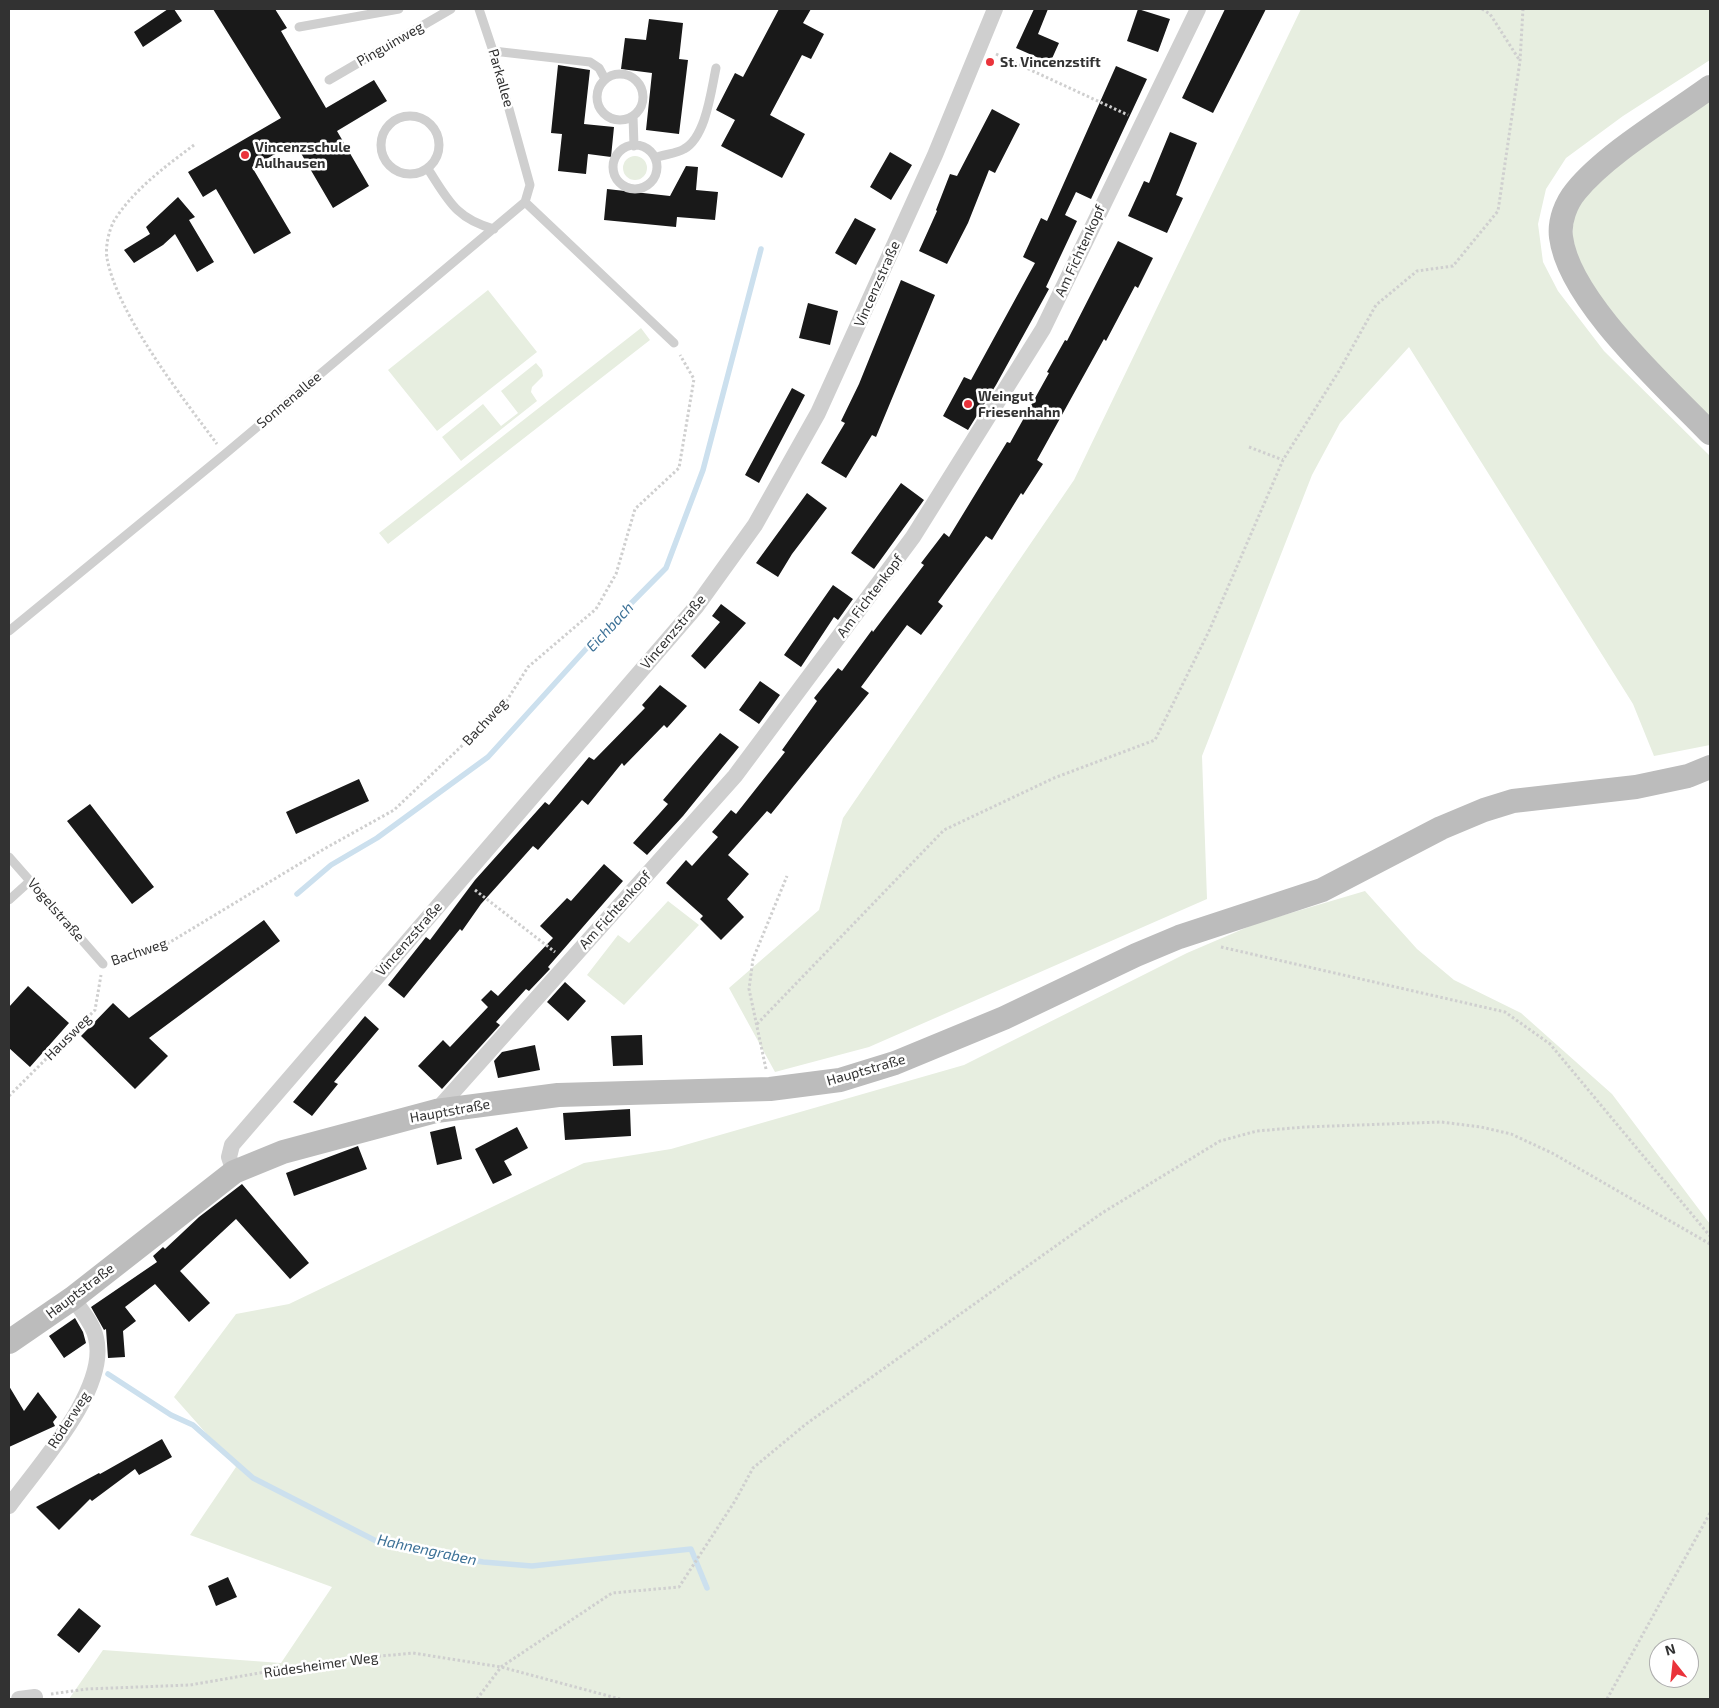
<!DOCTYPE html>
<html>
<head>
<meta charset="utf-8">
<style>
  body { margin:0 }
  #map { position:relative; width:1719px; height:1708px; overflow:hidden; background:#fff; font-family:"Exo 2",sans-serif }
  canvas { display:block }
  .frame { position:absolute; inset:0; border:10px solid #323232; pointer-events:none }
  .north { position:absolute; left:1649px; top:1638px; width:50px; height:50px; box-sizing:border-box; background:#fff; border:1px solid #adadad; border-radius:50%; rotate:344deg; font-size:14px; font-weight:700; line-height:20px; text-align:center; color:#323232 }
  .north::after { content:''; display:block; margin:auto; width:18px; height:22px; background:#ea333b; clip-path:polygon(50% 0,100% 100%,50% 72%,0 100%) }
</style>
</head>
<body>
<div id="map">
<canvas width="1719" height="1708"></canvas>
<div class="frame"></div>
<div class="north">N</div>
</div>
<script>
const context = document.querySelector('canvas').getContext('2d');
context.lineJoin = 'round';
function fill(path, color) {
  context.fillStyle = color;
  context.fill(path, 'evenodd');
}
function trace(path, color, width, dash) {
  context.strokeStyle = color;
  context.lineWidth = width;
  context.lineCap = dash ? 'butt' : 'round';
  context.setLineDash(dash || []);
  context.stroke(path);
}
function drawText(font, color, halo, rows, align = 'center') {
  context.font = font + ' "Exo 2",sans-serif';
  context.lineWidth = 5;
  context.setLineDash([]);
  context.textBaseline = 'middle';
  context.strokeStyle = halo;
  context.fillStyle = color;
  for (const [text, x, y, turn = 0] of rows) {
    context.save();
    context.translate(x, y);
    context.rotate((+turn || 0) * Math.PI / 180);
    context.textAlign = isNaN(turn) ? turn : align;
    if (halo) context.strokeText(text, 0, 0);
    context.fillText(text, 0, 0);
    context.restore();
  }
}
const green = new Path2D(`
  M 1301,9 L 1710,9 L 1710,60 L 1623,116 L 1566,158 L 1546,189 L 1538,224 L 1543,262 L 1558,291 L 1604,351 L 1710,456 L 1710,745 L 1654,756 L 1633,704 L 1409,347 L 1340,423 L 1312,475 L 1202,756 L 1207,899 L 869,1047 L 775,1072 L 729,988 L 819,910 L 843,818 L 1074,480 Z
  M 1710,97 L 1710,423 L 1624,333 L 1596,294 L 1571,247 L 1574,215 L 1584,193 L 1607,171 Z
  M623 168a12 12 0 1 1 24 0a12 12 0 1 1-24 0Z
  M 488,290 L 537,352 L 437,431 L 388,370 Z
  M 641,328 L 650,340 L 388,544 L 379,533 Z
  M 536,363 L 542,370 L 543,376 L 532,387 L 531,392 L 537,401 L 461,461 L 442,437 L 483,404 L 501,426 L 518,413 L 501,391 Z
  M 1365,891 L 1417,949 L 1454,980 L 1521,1013 L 1612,1094 L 1710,1224 L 1710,1699 L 69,1699 L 103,1650 L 281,1663 L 332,1587 L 190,1535 L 236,1467 L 174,1397 L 236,1314 L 289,1304 L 584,1163 L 671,1149 L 964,1065 L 1187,953 L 1257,923 ZM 1659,1648 L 1689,1648 L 1689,1678 L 1659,1678 Z
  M 668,901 L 699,925 L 624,1005 L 587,975 L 618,935 L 629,943 Z`);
const stream = new Path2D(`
  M 297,894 L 331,865 L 377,838 L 488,757 L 586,649 L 666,568 L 703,470 L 761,249
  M 108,1374 L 171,1415 L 193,1425 L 253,1478 L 382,1544 L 483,1562 L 532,1566 L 691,1549 L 707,1588`);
const building = new Path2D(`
  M 168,9 L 174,9 L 182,21 L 143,47 L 134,32 Z
  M 213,9 L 275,9 L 287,28 L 281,31 L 326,108 L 374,80 L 387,101 L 337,131 L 369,186 L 333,208 L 295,143 L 252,167 L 291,233 L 254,254 L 216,189 L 203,197 L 188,172 L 281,118 Z
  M 779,9 L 811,9 L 803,23 L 824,34 L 811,59 L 802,55 L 770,115 L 805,134 L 782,178 L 721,146 L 735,120 L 716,110 L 735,73 L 743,77 Z
  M 1034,9 L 1048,9 L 1038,34 L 1059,43 L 1050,63 L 1016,48 Z
  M 1138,9 L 1170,19 L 1158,52 L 1127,41 Z
  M 1225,9 L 1266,9 L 1213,113 L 1182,98 Z
  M 649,19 L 683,23 L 679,59 L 688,60 L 679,134 L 646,130 L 652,73 L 621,69 L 625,38 L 646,40 Z
  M 558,65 L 590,70 L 584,124 L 614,127 L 611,157 L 588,154 L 586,174 L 558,171 L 562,134 L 551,133 Z
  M 1116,66 L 1147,79 L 1091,199 L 1076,192 L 1065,215 L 1077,221 L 1046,287 L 1049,289 L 996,385 L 968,430 L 943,416 L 964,377 L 971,380 L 1035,263 L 1023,257 L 1041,218 L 1047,221 Z
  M 992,109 L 1020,124 L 995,173 L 989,170 L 968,223 L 947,264 L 919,251 L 937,211 L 936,210 L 950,174 L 957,176 Z
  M 1170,132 L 1197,143 L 1176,195 L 1183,198 L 1167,233 L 1128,216 L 1144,181 L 1149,183 Z
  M 890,152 L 912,165 L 891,200 L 870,187 Z
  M 686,166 L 698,167 L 696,190 L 718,192 L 715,220 L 677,217 L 676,227 L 604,220 L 607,189 L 670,196 Z
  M 178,197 L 195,217 L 189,220 L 214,262 L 197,272 L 175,234 L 163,245 L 134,263 L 124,250 L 150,234 L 146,227 Z
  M 855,218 L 876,229 L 856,265 L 835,253 Z
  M 1118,241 L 1153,258 L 1138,288 L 1135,286 L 1106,341 L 1104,339 L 1037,460 L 1043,464 L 1023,495 L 1021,493 L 992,540 L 986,536 L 938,602 L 943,606 L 921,635 L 907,625 L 861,687 L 869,693 L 771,814 L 767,811 L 728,855 L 749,874 L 727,899 L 744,917 L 721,940 L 700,919 L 703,916 L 666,883 L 686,860 L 692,866 L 718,837 L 712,832 L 731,810 L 736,814 L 785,752 L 782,750 L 817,701 L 814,698 L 838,668 L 842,671 L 872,630 L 873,632 L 924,565 L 921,563 L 944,533 L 949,537 L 1007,442 L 1010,443 L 1049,373 L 1047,372 L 1065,340 L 1067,341 Z
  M 901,280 L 935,295 L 876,437 L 872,435 L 846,478 L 821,463 L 845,423 L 841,421 L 859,384 Z
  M 808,303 L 838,311 L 830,345 L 799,338 Z
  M 792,388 L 805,395 L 759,483 L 745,475 Z
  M 901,483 L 924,500 L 874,569 L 851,553 Z
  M 807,493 L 827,508 L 792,554 L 778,577 L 756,563 Z
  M 833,585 L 853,599 L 838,620 L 834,617 L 801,667 L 784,655 Z
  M 721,604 L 746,623 L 705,669 L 691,656 L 720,622 L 712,616 Z
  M 760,681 L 780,695 L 759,724 L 739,710 Z
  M 660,685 L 687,706 L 667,728 L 664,725 L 624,766 L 622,763 L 588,805 L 582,800 L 538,850 L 533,846 L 481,904 L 462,931 L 460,929 L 404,998 L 388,985 L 426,937 L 430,940 L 475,880 L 545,802 L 549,805 L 589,757 L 594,760 L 645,708 L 642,705 Z
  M 720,733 L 739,747 L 683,816 L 647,855 L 633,843 L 668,804 L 663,800 Z
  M 359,779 L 369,801 L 296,834 L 286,812 Z
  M 90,804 L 154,887 L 132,904 L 67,821 Z
  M 604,864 L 623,881 L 548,967 L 550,969 L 529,991 L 526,989 L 496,1022 L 500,1025 L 442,1089 L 418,1066 L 443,1040 L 450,1047 L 488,1007 L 481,1000 L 491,990 L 498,996 L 553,938 L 540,926 L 567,898 L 571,901 Z
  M 264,920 L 280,941 L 149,1038 L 168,1056 L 135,1089 L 81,1036 L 113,1003 L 129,1018 Z
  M 565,982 L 586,1001 L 568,1021 L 547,1002 Z
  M 28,986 L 69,1023 L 30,1067 L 9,1048 L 9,1007 Z
  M 365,1016 L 379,1029 L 334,1082 L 338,1084 L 312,1116 L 293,1102 Z
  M 642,1035 L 643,1065 L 613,1066 L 611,1036 Z
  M 535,1045 L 540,1070 L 498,1078 L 494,1061 L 502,1052 Z
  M 630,1109 L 631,1136 L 565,1140 L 563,1113 Z
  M 455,1126 L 462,1159 L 437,1165 L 430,1132 Z
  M 517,1127 L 528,1148 L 504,1161 L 512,1175 L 493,1184 L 475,1149 Z
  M 358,1146 L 367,1169 L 294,1196 L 286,1173 Z
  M 242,1184 L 309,1263 L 290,1279 L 236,1219 L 180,1271 L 210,1303 L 189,1322 L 155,1284 L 125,1307 L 136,1321 L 123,1331 L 125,1357 L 108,1358 L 106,1329 L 104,1330 L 91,1307 L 157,1262 L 153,1256 L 163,1247 L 165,1249 L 199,1217 Z
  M 75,1318 L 83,1332 L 86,1343 L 64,1358 L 49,1336 Z
  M 9,1386 L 24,1411 L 38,1392 L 57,1417 L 53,1422 L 55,1426 L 9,1447 Z
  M 162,1439 L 172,1457 L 139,1475 L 135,1469 L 92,1501 L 90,1499 L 59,1530 L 36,1507 L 99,1473 L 100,1474 Z
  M 228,1577 L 237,1597 L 216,1606 L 208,1586 Z
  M 79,1608 L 101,1626 L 79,1653 L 57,1635 Z`);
const path = new Path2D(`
  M 1482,9 L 1490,14 L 1520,61
  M 996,54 L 1128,115
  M 194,145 C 166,166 133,190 114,221 C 109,230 105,247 107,258 C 117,314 182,397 217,444
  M 1249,447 L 1283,460
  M 475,890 L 555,952
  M 1221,947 L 1505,1012 L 1550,1044 L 1710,1236
  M 115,961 L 162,947 L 324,849 L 394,810 L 502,708 L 528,667 L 596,609 L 616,574 L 635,509 L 679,468 L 694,379 L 680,355
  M 757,1024 L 944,830 L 1054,778 L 1155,740 L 1209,631 L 1283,460 L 1339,371 L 1376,305 L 1417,271 L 1453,266 L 1498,211 L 1520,61 L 1523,9
  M 766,1069 L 749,989 L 753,959 L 787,876
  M 9,1096 L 95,1010 L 101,975
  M 51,1694 L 87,1689 L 190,1685 L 329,1661 L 413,1653 L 501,1667 L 620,1699
  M 477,1699 L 501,1667 L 612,1593 L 679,1587 L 735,1501 L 753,1468 L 806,1424 L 1102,1213 L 1220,1141 L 1257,1131 L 1305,1127 L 1441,1122 L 1481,1127 L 1511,1134 L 1552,1153 L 1710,1244
  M 1607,1699 L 1710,1513`);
const lane = new Path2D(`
  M 299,27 L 399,9
  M 493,51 L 590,62 L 599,68 L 605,79
  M597 97a23 23 0 1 1 46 0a23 23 0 1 1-46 0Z
  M 329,80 L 451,9
  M 633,116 L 634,146
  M381 145a29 29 0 1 1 58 0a29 29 0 1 1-58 0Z
  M613 167a22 22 0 1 1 44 0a22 22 0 1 1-44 0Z
  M 655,158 C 664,154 676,154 684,149 C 706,137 711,91 716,68
  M 428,169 C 448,200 456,219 494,229
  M 525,202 L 674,343
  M 9,631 L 225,454 L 525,202 L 530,185 L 493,51 L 479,9
  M 9,857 L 103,964
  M 9,900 L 30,881`);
const street = new Path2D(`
  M 436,1111 L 735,776 L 913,537 L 1043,329 L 1198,9
  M 234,1172 L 229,1157 L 232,1145 L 696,607 L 755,525 L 818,413 L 935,155 L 995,9
  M 9,1506 C 38,1466 109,1389 96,1338 C 93,1323 81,1311 73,1298
  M 19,1699 L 35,1697`);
const secondary = new Path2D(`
  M 1710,87 C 1669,117 1607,153 1576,191 C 1566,203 1559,221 1561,237 C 1569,301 1665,386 1710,433
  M 9,1342 L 73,1298 L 234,1172 L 283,1152 L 436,1111 L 558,1095 L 770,1089 L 840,1080 L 895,1063 L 1004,1018 L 1136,955 L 1179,937 L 1322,890 L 1441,828 L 1484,810 L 1513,801 L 1636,787 L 1688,776 L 1710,767`);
const markers = [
  [990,62,5,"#ea333b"],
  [245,155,5,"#ea333b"],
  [968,404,5,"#ea333b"]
];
const streetNames = [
  ["Pinguinweg",390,44,-30],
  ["Parkallee",501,78,74],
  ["Am Fichtenkopf",1080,251,-65],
  ["Vincenzstraße",877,284,-66],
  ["Sonnenallee",289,400,-40],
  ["Am Fichtenkopf",870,596,-53],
  ["Vincenzstraße",673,632,-50],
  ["Bachweg",485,722,-47],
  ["Vogelstraße",56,910,49],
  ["Am Fichtenkopf",615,910,-48],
  ["Vincenzstraße",409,939,-49],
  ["Bachweg",139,952,-19],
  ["Hausweg",68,1037,-45],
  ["Hauptstraße",866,1070,-16],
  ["Hauptstraße",450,1111,-10],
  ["Hauptstraße",80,1291,-37],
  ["Röderweg",69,1420,-57],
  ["Rüdesheimer Weg",321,1665,-8]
];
const poiNames = [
  ["St. Vincenzstift",1000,62],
  ["Vincenzschule",255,147],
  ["Aulhausen",255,163],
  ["Weingut",978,396],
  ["Friesenhahn",978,412]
];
const waterNames = [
  ["Eichbach",610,627,-47],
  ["Hahnengraben",427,1550,12]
];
fill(green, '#e7eee0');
trace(stream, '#cce0ee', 5.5);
fill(building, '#191919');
trace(path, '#cfcfcf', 3, [2.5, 2.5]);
trace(lane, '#cfcfcf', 9);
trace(street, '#cfcfcf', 16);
trace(secondary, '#bcbcbc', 24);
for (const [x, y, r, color] of markers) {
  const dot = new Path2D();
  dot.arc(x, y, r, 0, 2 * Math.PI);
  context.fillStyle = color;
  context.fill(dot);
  trace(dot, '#fff', 2);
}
drawText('14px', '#323232', '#fff', streetNames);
drawText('bold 14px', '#323232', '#fff', poiNames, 'left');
drawText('italic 15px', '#3c7197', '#fff', waterNames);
</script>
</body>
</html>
